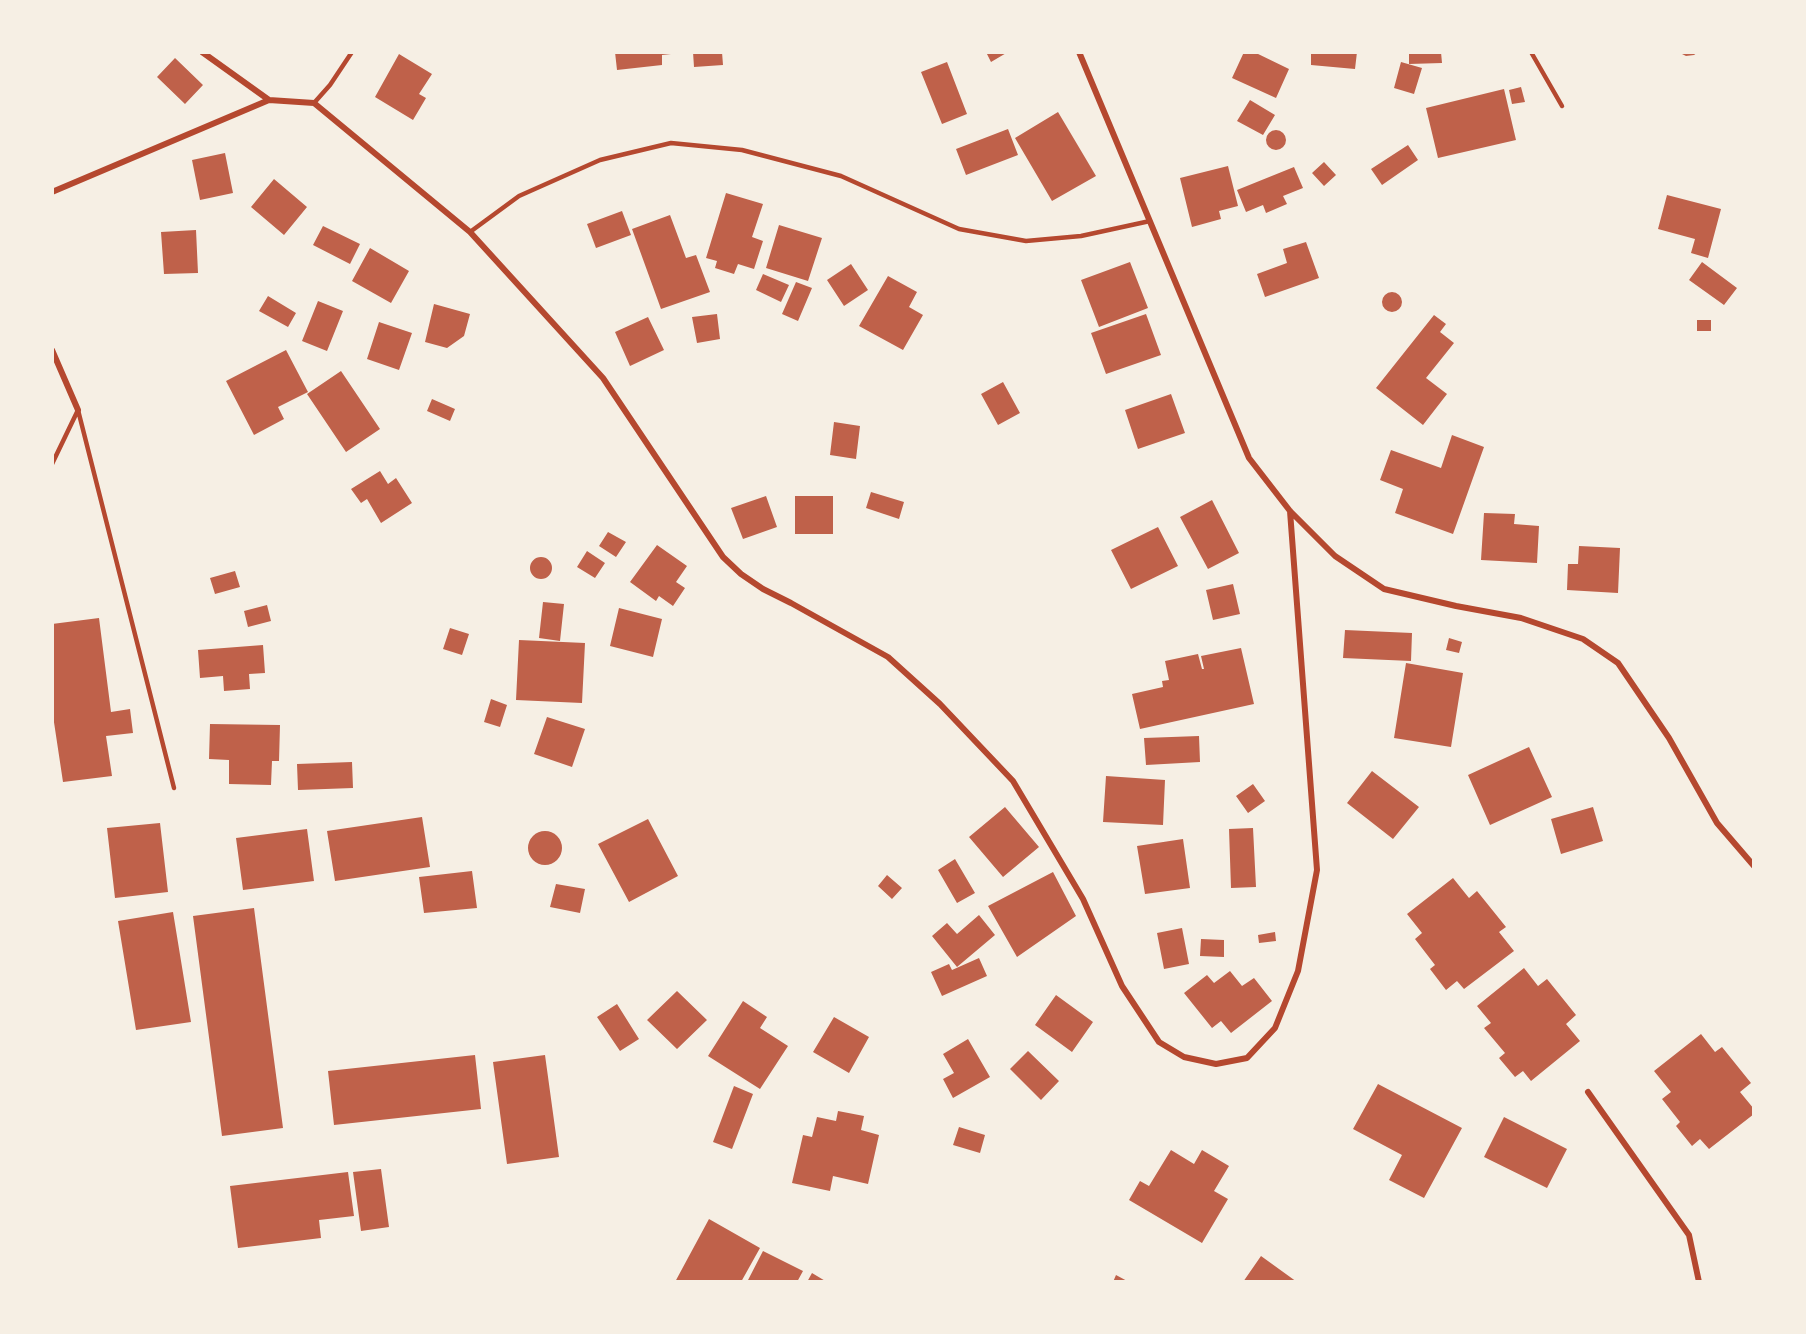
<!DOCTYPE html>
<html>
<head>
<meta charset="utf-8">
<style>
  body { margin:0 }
  #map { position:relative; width:1806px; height:1334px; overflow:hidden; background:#f6efe4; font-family:Ubuntu,sans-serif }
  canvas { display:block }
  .frame { position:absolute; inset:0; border:54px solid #f6efe4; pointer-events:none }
</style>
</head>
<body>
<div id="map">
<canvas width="1806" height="1334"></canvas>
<div class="frame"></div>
</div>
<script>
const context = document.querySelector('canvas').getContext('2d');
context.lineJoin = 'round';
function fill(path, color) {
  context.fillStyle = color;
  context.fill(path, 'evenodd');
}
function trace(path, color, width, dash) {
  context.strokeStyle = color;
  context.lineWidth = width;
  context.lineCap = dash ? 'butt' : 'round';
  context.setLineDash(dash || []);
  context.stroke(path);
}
const building = new Path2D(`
  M 615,52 L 671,52 L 671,54 L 662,55 L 662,65 L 617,70 Z
  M 693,52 L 722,52 L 723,65 L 694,67 Z
  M 986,52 L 1008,52 L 991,62 Z
  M 1244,52 L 1254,52 L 1289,69 L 1276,98 L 1232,78 Z
  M 1311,52 L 1357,52 L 1355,69 L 1311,65 Z
  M 1409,52 L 1441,52 L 1442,63 L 1409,64 Z
  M 1678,52 L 1698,52 L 1694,55 L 1686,56 Z
  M 399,54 L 432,74 L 419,94 L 426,98 L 413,120 L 375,97 Z
  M 175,58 L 203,85 L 185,104 L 157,77 Z
  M 947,62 L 967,114 L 942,124 L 921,72 Z
  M 1401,62 L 1422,68 L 1414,94 L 1394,88 Z
  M 1521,87 L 1525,102 L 1512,104 L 1509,90 Z
  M 1504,89 L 1516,140 L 1438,158 L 1426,108 Z
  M 1250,100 L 1275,115 L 1263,135 L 1237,121 Z
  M 1058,112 L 1096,176 L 1052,201 L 1015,138 Z
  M 1008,129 L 1018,155 L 966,175 L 956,149 Z
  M1266 140a10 10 0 1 1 20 0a10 10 0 1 1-20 0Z
  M 1408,145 L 1418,160 L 1382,185 L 1371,169 Z
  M 225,153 L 233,193 L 200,200 L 192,160 Z
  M 1324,162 L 1336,175 L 1324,186 L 1312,173 Z
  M 1228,166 L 1238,206 L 1219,211 L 1221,219 L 1192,227 L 1180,178 Z
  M 1294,167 L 1303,188 L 1283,196 L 1287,204 L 1266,213 L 1263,205 L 1246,212 L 1237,190 Z
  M 274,179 L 307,207 L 284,235 L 251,207 Z
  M 726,193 L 763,204 L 752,237 L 763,241 L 754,269 L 738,264 L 734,274 L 715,268 L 717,261 L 706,258 Z
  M 1667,195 L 1721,209 L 1708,258 L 1691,253 L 1695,239 L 1658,229 Z
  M 622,211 L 631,235 L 596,248 L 587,224 Z
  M 670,215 L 686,258 L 696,255 L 710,292 L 661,309 L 632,229 Z
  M 779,225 L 822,238 L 808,281 L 766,268 Z
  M 323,226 L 360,244 L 350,264 L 313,245 Z
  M 196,230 L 198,273 L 164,274 L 161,232 Z
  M 1306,242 L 1319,278 L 1265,297 L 1257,274 L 1287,263 L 1283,249 Z
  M 370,248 L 409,271 L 391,303 L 352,281 Z
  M 1130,262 L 1148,308 L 1099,327 L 1081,280 Z
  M 1702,262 L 1737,288 L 1724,305 L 1689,280 Z
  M 851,264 L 868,290 L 844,306 L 827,280 Z
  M 763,274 L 789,285 L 781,302 L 756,290 Z
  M 888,276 L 917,292 L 909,307 L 923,315 L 903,350 L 859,326 Z
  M 796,282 L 812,288 L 798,321 L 782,314 Z
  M1382 302a10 10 0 1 1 20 0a10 10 0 1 1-20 0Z
  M 268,296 L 296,313 L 288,327 L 259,311 Z
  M 318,301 L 343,311 L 327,351 L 302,341 Z
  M 434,304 L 470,314 L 464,336 L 447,348 L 425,342 Z
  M 717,314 L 720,339 L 697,343 L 692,317 Z
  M 1146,314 L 1161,355 L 1106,374 L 1091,333 Z
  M 1434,315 L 1446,324 L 1440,332 L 1454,343 L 1426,378 L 1447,394 L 1423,425 L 1376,388 Z
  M 648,317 L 664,350 L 630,366 L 615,332 Z
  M 1697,320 L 1711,320 L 1711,331 L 1697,331 Z
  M 379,322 L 412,333 L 399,370 L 367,359 Z
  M 286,350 L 308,392 L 278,407 L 284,419 L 254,435 L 226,381 Z
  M 341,371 L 380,429 L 346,452 L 307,394 Z
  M 1003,382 L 1020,413 L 998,425 L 981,394 Z
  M 1171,394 L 1185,433 L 1138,449 L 1125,410 Z
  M 432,399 L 455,409 L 450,421 L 427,411 Z
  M 834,422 L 860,426 L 856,459 L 830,455 Z
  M 1452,435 L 1484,447 L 1453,534 L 1395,513 L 1403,489 L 1380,480 L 1391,450 L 1441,468 Z
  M 380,471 L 388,484 L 396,478 L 412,503 L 381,523 L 367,499 L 361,503 L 351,489 Z
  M 871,492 L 904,502 L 899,519 L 866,508 Z
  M 766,496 L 777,527 L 743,539 L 731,508 Z
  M 795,496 L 833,496 L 833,534 L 795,534 Z
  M 1212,500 L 1239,553 L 1208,569 L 1180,517 Z
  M 1484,513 L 1515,514 L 1514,524 L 1539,526 L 1537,563 L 1481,560 Z
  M 1158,527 L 1178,566 L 1131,589 L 1111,550 Z
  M 608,532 L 626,542 L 616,557 L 599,546 Z
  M 657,545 L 687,566 L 676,582 L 685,588 L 673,606 L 659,596 L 656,601 L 630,582 Z
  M 1579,546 L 1620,548 L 1618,593 L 1567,590 L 1568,564 L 1578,564 Z
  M 587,551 L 605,563 L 595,578 L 577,567 Z
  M530 568a11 11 0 1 1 22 0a11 11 0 1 1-22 0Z
  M 235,571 L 240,587 L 215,594 L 210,578 Z
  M 1233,584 L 1240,614 L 1213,620 L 1206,590 Z
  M 543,602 L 564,604 L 560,641 L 539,638 Z
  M 267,605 L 271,621 L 248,627 L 244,611 Z
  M 619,608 L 662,619 L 653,657 L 610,646 Z
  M 99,618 L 111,712 L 130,709 L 133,733 L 106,736 L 112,776 L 63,782 L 52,709 L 52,624 Z
  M 450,628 L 469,634 L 462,655 L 443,649 Z
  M 1345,630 L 1412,633 L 1411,661 L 1343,658 Z
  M 1449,638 L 1462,642 L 1459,653 L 1446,650 Z
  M 519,640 L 585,643 L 582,703 L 516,700 Z
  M 263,645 L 265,673 L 249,674 L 250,689 L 224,691 L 223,676 L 200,678 L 198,650 Z
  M 1241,648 L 1254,704 L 1140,729 L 1132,694 L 1163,687 L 1162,681 L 1169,680 L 1165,661 L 1198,654 L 1202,669 L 1204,669 L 1201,656 Z
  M 1406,663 L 1463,673 L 1451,747 L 1394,738 Z
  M 491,699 L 507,705 L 500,727 L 484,722 Z
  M 547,717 L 585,729 L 572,767 L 534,754 Z
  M 210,724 L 280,725 L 279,761 L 272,761 L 271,785 L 229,784 L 229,760 L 209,759 Z
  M 1199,736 L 1200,762 L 1146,765 L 1144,738 Z
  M 1529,747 L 1552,797 L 1490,825 L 1468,775 Z
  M 352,762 L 353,788 L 298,790 L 297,764 Z
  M 1372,771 L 1419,807 L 1393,839 L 1347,803 Z
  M 1106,776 L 1165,780 L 1163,825 L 1103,822 Z
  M 1253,784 L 1265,801 L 1248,813 L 1236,796 Z
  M 1005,807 L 1039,847 L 1003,877 L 969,837 Z
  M 1593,807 L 1603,841 L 1561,854 L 1551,819 Z
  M 422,817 L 430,867 L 335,881 L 327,831 Z
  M 648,819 L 678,876 L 629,902 L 598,844 Z
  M 160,823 L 168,892 L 115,898 L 107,828 Z
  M 1253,828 L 1256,887 L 1231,888 L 1229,829 Z
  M 307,829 L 314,881 L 243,890 L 236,838 Z
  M528 848a17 17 0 1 1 34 0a17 17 0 1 1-34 0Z
  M 1183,839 L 1190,888 L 1145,894 L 1137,846 Z
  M 955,859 L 975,893 L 957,903 L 938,870 Z
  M 472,871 L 477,908 L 424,913 L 419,877 Z
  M 1053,872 L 1076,916 L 1017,957 L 988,906 Z
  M 887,875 L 902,888 L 892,899 L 878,886 Z
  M 1453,878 L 1469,898 L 1477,891 L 1506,927 L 1499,932 L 1514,951 L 1464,989 L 1457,981 L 1446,990 L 1430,969 L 1435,965 L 1415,939 L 1422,933 L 1407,914 Z
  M 556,884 L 585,889 L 580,913 L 550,907 Z
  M 254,908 L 283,1128 L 222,1136 L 193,916 Z
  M 173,912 L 191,1022 L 136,1030 L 118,921 Z
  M 979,915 L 995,935 L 957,967 L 932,936 L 947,923 L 957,934 Z
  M 1182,928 L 1189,964 L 1164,969 L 1157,933 Z
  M 1275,932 L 1276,941 L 1259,943 L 1258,935 Z
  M 1201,939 L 1224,940 L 1224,957 L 1200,956 Z
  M 979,958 L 987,976 L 942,996 L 931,972 L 949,964 L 952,970 Z
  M 1524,968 L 1538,986 L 1547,979 L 1576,1015 L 1566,1024 L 1580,1041 L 1531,1081 L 1523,1071 L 1515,1077 L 1499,1058 L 1505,1053 L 1484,1028 L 1491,1023 L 1477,1006 Z
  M 1230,971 L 1242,986 L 1254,978 L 1272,1001 L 1231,1033 L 1221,1021 L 1212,1028 L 1184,993 L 1207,975 L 1214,983 Z
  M 677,991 L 707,1020 L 677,1049 L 647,1020 Z
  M 1056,995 L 1093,1022 L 1072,1052 L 1035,1025 Z
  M 743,1001 L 767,1017 L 760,1028 L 788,1046 L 760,1089 L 708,1056 Z
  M 617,1004 L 639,1039 L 620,1051 L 597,1017 Z
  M 834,1017 L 869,1037 L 849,1073 L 813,1052 Z
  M 1701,1034 L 1715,1052 L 1722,1047 L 1751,1083 L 1740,1092 L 1754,1109 L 1754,1114 L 1709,1149 L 1700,1139 L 1692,1146 L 1676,1126 L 1680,1122 L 1662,1099 L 1671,1092 L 1654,1071 Z
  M 968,1039 L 990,1077 L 953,1098 L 943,1079 L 954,1073 L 943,1054 Z
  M 1028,1051 L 1059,1081 L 1041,1100 L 1010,1069 Z
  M 475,1055 L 481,1109 L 334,1125 L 328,1071 Z
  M 545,1055 L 559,1157 L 507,1164 L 493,1062 Z
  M 1378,1084 L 1462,1128 L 1424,1198 L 1389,1180 L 1402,1155 L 1353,1129 Z
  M 734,1086 L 753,1094 L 732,1149 L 713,1142 Z
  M 838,1111 L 864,1116 L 861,1130 L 879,1135 L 868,1184 L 833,1176 L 830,1191 L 792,1183 L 803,1135 L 812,1137 L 817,1117 L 836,1121 Z
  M 1504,1117 L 1567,1149 L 1547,1188 L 1484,1157 Z
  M 959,1127 L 985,1135 L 980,1153 L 953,1145 Z
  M 1171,1150 L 1194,1164 L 1202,1150 L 1229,1166 L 1214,1191 L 1228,1199 L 1202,1243 L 1129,1200 L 1140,1181 L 1149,1186 Z
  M 381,1169 L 389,1227 L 361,1231 L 353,1172 Z
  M 348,1172 L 354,1216 L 319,1220 L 321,1238 L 238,1248 L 230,1186 Z
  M 709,1219 L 760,1248 L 741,1282 L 675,1282 Z
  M 763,1251 L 803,1271 L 797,1282 L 747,1282 Z
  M 1261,1256 L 1297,1282 L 1243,1282 Z
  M 812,1273 L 827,1282 L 807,1282 Z
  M 1116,1275 L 1129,1282 L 1113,1282 Z`);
const service = new Path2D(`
  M 1531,52 L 1562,106
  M 314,103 L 330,85 L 352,52
  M 470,232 L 519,196 L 600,160 L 671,143 L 742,150 L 841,176 L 959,229 L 1026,241 L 1081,236 L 1150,221
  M 78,410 L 174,788
  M 52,464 L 78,410`);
const minor = new Path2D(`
  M 202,52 L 269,100 L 314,103 L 470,232 L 603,378 L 723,557 L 741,574 L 763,589 L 791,603 L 888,657 L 940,704 L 1013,781 L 1083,899 L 1122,986 L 1159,1042 L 1184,1057 L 1216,1064 L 1247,1058 L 1275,1028 L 1298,971 L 1317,870 L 1290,511
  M 1079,52 L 1249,458 L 1290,511 L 1335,556 L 1384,589 L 1456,606 L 1521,618 L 1583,639 L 1618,663 L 1669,738 L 1717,823 L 1754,866
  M 52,192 L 269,100
  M 52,350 L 78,410
  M 1588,1092 L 1689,1235 L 1699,1282`);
fill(building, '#bf614a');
trace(service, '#b5482f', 4.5);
trace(minor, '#b5482f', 6);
</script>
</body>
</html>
